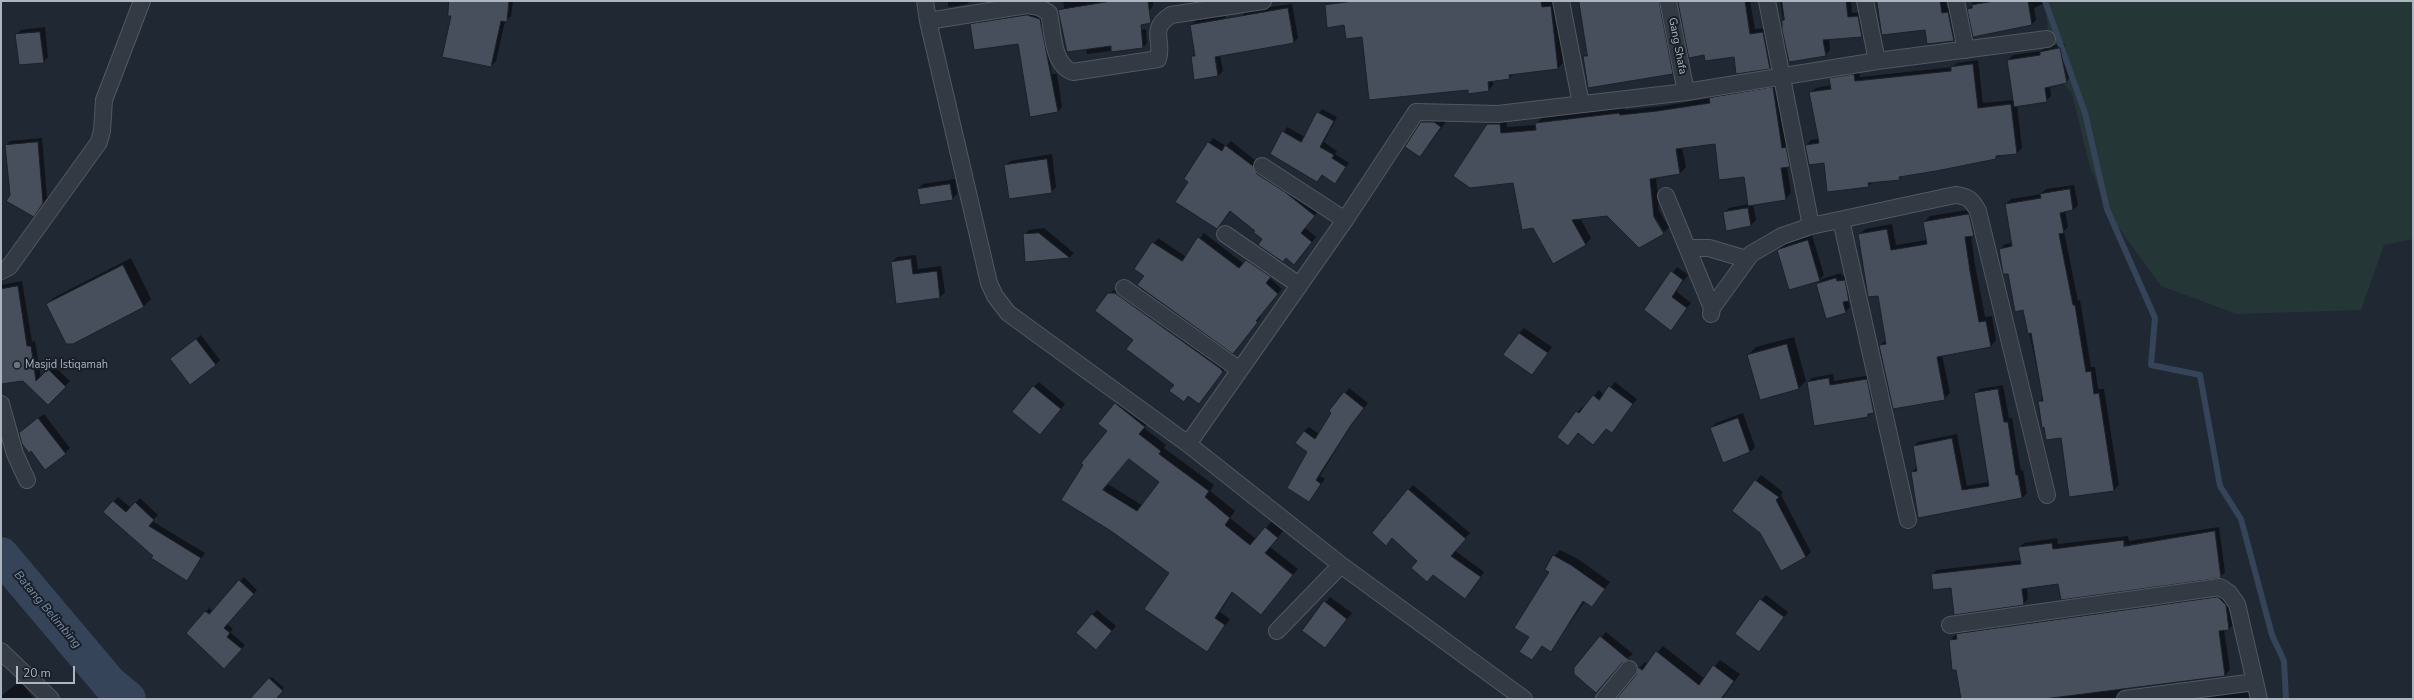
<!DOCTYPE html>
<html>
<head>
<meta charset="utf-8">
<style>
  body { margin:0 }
  #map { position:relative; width:2414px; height:700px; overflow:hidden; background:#202833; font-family:"Nunito Sans",sans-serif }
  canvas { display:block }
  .frame { position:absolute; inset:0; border:2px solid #adb5c1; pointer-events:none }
  .scale { position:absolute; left:16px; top:666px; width:59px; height:18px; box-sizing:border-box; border:2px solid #adb5c1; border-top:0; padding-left:5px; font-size:12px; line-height:14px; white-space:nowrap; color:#adb5c1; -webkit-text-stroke:3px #191f28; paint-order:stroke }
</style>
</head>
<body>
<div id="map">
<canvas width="2414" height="700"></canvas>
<div class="frame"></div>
<div class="scale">20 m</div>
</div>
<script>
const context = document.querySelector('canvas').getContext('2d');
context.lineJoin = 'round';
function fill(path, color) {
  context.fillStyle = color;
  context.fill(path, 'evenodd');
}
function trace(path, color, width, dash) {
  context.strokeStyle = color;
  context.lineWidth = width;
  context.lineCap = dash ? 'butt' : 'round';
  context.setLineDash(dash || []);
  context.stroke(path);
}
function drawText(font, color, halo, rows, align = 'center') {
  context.font = font + ' "Nunito Sans",sans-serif';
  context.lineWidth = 4;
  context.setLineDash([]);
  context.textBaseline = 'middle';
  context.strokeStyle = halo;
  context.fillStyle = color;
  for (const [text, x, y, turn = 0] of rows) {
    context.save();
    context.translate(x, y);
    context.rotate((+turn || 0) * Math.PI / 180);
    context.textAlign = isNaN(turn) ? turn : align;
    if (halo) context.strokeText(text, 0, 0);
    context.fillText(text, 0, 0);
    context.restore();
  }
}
const green = new Path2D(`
  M 2046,1 L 2413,1 L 2413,239 L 2384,245 L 2361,310 L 2237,314 L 2161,286 L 2111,217 L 2089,164 L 2072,93 L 2050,70 Z`);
const shadow = new Path2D(`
  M 450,1 L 513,1 L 511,16 L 505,21 L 496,61 L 491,66 L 452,15 Z
  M 948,1 L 970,1 L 967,4 L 948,7 Z
  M 1063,1 L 1153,1 L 1153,6 L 1149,11 L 1095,37 L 1146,29 L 1147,43 L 1143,47 L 1087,54 L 1086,48 L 1070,51 Z
  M 1341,1 L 1555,1 L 1563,63 L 1558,68 L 1514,74 L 1509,78 L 1493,81 L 1493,85 L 1489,90 L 1469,89 L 1363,36 L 1345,24 L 1338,3 Z
  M 1580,1 L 1664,1 L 1677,68 L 1672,73 L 1584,57 L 1588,53 Z
  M 1679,1 L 1750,1 L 1755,29 L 1768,28 L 1775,62 L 1770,67 L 1737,73 L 1735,55 L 1705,54 Z
  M 1780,1 L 1851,1 L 1852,13 L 1863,12 L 1867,31 L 1862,36 L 1829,39 L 1830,50 L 1825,55 L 1789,60 Z
  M 1877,1 L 1946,1 L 1947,8 L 1953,7 L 1959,35 L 1954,40 L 1928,43 L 1926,29 Z
  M 1972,1 L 2049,1 L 2034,8 L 2036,20 L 2032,24 L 1968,9 L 1973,5 Z
  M 1292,4 L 1298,38 L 1294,42 L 1249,49 L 1243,14 L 1248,10 Z
  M 1033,10 L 1041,12 L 1052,74 L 1057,74 L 1062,107 L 1057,112 L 1019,43 L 971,24 L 976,19 Z
  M 1225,16 L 1238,48 L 1220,55 L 1223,71 L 1218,76 L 1192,56 L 1196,53 L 1191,25 L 1196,20 ZM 1213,52 L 1215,52 L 1218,73 L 1216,73 Z
  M 45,27 L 48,57 L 43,62 L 16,35 L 21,30 Z
  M 2064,43 L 2071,77 L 2066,82 L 2050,85 L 2051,96 L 2046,101 L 2017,105 L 2022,148 L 2017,153 L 1903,175 L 1899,179 L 1873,182 L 1868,186 L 1824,162 L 1806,145 L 1811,140 L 1819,139 L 1810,93 L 1816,88 L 1831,85 L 1830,79 L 1835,74 L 1859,70 L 1860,77 L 1953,67 L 1957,63 L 1978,60 L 1983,103 L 2014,100 L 2008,60 L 2013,55 L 2041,51 L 2046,47 Z
  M 1779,82 L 1795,160 L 1787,166 L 1791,193 L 1785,199 L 1753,204 L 1756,220 L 1751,225 L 1724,213 L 1729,208 L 1749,204 L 1745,176 L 1716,143 L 1682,147 L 1686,167 L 1680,173 L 1656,177 L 1659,211 L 1669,227 L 1664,232 L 1652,212 L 1650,213 L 1663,233 L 1640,247 L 1608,215 L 1580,218 L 1591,238 L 1586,244 L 1553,262 L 1487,125 L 1493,119 L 1506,119 L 1507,127 L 1536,125 L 1542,117 L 1625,107 L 1625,110 L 1664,106 L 1710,98 L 1716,92 Z
  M 1322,109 L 1337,117 L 1324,142 L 1337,151 L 1335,154 L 1349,163 L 1335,183 L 1323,175 L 1317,181 L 1271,154 L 1287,127 L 1305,137 Z
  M 1427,117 L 1440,117 L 1446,122 L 1420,156 L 1422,122 Z
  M 42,138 L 47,198 L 38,211 L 11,195 L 6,145 L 10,141 Z
  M 1213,138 L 1226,146 L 1231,141 L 1318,211 L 1305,228 L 1316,237 L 1299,259 L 1263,239 L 1256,230 L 1231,211 L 1217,228 L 1190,181 L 1209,143 Z
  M 1052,154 L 1056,187 L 1051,192 L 1005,166 L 1010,161 Z
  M 955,179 L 957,194 L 952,199 L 918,189 L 923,184 Z
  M 2074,185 L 2078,205 L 2073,210 L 2065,211 L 2068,227 L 2064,231 L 2078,301 L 2080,300 L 2091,367 L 2095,367 L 2098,389 L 2104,389 L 2119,485 L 2114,490 L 2070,496 L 2062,437 L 2039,402 L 2043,397 L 2024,309 L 2000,249 L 2005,244 L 2012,243 L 2006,204 L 2011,199 L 2041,194 L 2046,189 Z
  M 1974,209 L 1979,229 L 1971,235 L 1975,265 L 1985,317 L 1992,316 L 1996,340 L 1991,346 L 1942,355 L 1950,393 L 1944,399 L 1880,345 L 1886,340 L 1879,294 L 1859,235 L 1865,229 L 1892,224 L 1896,245 L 1927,240 L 1924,222 L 1930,216 Z
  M 1044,228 L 1074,253 L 1070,257 L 1026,261 L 1024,235 L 1029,230 Z
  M 1204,233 L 1244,264 L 1251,256 L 1275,272 L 1270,278 L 1282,289 L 1259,316 L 1261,317 L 1238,348 L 1136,269 L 1158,238 L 1186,257 Z
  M 1812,235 L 1824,275 L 1819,280 L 1778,250 L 1783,245 Z
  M 916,255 L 918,269 L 941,266 L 945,292 L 940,297 L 892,262 L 897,257 Z
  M 131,258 L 151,299 L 144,306 L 73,343 L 47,304 L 55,297 Z
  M 1677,267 L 1688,275 L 1676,291 L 1691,303 L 1671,329 L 1645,310 Z
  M 1841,273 L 1842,276 L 1849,275 L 1854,295 L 1848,300 L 1850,307 L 1845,312 L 1817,284 L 1822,279 Z
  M 22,281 L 32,342 L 35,341 L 41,378 L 53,365 L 70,381 L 48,404 L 23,380 L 1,383 L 1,285 Z
  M 1114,290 L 1119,290 L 1226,367 L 1199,403 L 1189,396 L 1184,400 L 1109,294 Z
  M 1524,328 L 1552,347 L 1532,374 L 1519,333 Z
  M 201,335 L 220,360 L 215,365 L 177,354 Z
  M 1794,337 L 1806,381 L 1799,388 L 1761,399 L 1748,355 L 1756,347 Z
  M 1833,374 L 1834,381 L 1871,375 L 1878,408 L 1868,416 L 1808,382 L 1812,378 Z
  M 1039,382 L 1065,404 L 1045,429 L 1034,387 Z
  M 1615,382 L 1637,399 L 1612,432 L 1607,428 L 1593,444 L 1578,433 L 1568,444 L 1558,436 L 1582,407 L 1584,408 L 1599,390 L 1604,395 Z
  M 2003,385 L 2009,418 L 2012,418 L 2021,471 L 2023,470 L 2027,493 L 2022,498 L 1919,516 L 1912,472 L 1917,467 L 1914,446 L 1918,442 L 1957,434 L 1967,486 L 1989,482 L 1975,394 L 1979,389 Z
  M 1349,388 L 1368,403 L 1355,419 L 1320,476 L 1325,479 L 1309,501 L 1308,451 L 1304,431 L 1309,427 L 1319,434 Z
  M 1122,398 L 1150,420 L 1144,428 L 1166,445 L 1164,448 L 1214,485 L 1210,491 L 1235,511 L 1230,518 L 1256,539 L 1271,522 L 1283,531 L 1270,547 L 1298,569 L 1261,614 L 1233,592 L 1220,612 L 1230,619 L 1207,651 L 1170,573 L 1111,530 L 1063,500 L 1109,431 L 1100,424 ZM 1129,458 L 1161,481 L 1143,506 L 1108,484 Z
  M 1743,413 L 1755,447 L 1750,452 L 1711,428 L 1716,423 Z
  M 44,414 L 70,448 L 65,453 L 25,428 Z
  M 1761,475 L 1783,492 L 1781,495 L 1811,552 L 1806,557 L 1761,532 L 1733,511 Z
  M 1413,485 L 1470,533 L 1454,550 L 1484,572 L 1470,593 L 1418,561 L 1393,537 L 1386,544 L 1373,533 Z
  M 118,497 L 131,508 L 140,498 L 158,515 L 152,521 L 205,553 L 187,579 L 154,556 L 104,512 Z
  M 2219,527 L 2225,572 L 2220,577 L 2059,583 L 2027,588 L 2028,599 L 2023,604 L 1952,587 L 1932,575 L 1937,570 L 2021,560 L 2019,548 L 2024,543 L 2057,538 L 2058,544 L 2128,536 L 2129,541 Z
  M 1560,550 L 1578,559 L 1610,582 L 1592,606 L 1585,601 L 1551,651 L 1543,646 L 1532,659 L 1530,637 L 1554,556 Z
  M 244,577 L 257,590 L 227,624 L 233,629 L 230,632 L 245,645 L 228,664 L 206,612 L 209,608 L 213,611 Z
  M 2223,592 L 2231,600 L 2234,624 L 2229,629 L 2224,630 L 2230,670 L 2225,675 L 2123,689 L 2120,695 L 2123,699 L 1962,699 L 1950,640 L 1962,629 Z
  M 1766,595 L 1788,612 L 1763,645 L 1761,600 Z
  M 1330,597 L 1352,613 L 1325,647 L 1303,631 Z
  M 1097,610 L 1116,626 L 1101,644 L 1092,615 Z
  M 1606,632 L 1633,654 L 1623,661 L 1596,692 L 1575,669 Z
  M 1663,646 L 1705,679 L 1720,660 L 1740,674 L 1722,699 L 1618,699 L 1637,676 L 1639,668 L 1645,662 L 1648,664 Z
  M 272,677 L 284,688 L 275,699 L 261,699 L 256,694 Z
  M 20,681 L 34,699 L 1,699 L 1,696 Z
  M 2249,689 L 2251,699 L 2172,699 Z`);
const stream = new Path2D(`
  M 2045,1 L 2085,113 L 2107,209 L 2155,318 L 2151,365 L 2200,375 L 2220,486 L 2241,519 L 2272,635 L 2284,661 L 2286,699`);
const river = new Path2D(`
  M 1,555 L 109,683 L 128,699`);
const building = new Path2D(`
  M 449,1 L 509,1 L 507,22 L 501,21 L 491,67 L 442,57 L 451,16 L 448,16 Z
  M 1112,1 L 1148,1 L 1151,23 L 1141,25 L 1143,48 L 1111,52 L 1111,46 L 1067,52 L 1058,10 Z
  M 1354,1 L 1541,1 L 1542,7 L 1551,6 L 1558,69 L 1509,75 L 1510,79 L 1488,82 L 1489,91 L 1468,94 L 1468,90 L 1369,100 L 1362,37 L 1346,39 L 1344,25 L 1327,28 L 1325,5 Z
  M 1579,1 L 1659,1 L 1673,74 L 1588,88 L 1583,56 L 1587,56 Z
  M 1678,1 L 1745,1 L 1750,34 L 1763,32 L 1770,69 L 1736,74 L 1734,57 L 1705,61 L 1704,55 L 1689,58 Z
  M 1782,1 L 1846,1 L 1848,17 L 1858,16 L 1862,37 L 1823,40 L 1826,56 L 1789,62 L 1782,30 L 1782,20 L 1784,20 Z
  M 1877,1 L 1940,1 L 1942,13 L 1948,12 L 1954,41 L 1927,44 L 1925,30 L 1882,35 Z
  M 1995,1 L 2028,1 L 2032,25 L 1973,37 L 1967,9 L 1972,8 L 1972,5 Z
  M 1288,8 L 1294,43 L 1215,57 L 1218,76 L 1194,80 L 1191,56 L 1195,56 L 1190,25 Z
  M 1027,15 L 1040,19 L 1058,112 L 1030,117 L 1018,44 L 974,50 L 970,24 Z
  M 40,32 L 44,63 L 19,65 L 15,34 Z
  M 2060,48 L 2067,83 L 2045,88 L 2047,102 L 2014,107 L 2007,60 L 2040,55 L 2040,52 Z
  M 1973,64 L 1978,108 L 2011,104 L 2017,154 L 1996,156 L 1996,159 L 1936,171 L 1899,177 L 1900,180 L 1868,183 L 1869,187 L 1827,192 L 1824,163 L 1809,165 L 1805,145 L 1819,143 L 1809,92 L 1831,89 L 1829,78 L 1854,74 L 1855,81 L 1951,71 L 1951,67 Z
  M 1773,87 L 1782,148 L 1786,147 L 1790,167 L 1781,168 L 1786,200 L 1748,206 L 1744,177 L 1719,180 L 1715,144 L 1676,149 L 1680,174 L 1650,179 L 1654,217 L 1664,234 L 1639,248 L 1607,216 L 1572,220 L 1586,245 L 1553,264 L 1533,228 L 1522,230 L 1513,183 L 1470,188 L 1453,176 L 1487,124 L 1500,124 L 1501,133 L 1536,130 L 1535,123 L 1619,113 L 1620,115 L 1657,111 L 1710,103 L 1709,98 Z
  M 1317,112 L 1334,121 L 1320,147 L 1334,155 L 1332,158 L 1346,167 L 1335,184 L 1322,175 L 1317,182 L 1270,154 L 1282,131 L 1301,142 Z
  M 1421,122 L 1434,122 L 1441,127 L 1420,157 L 1405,147 Z
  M 38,142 L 43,203 L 34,217 L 6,201 L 10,195 L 5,145 Z
  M 1208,142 L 1222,151 L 1225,145 L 1253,166 L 1257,174 L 1285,192 L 1315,216 L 1301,233 L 1312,242 L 1294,265 L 1286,258 L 1283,262 L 1258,245 L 1262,239 L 1253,232 L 1255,231 L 1230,211 L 1217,229 L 1175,202 L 1188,182 L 1184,179 Z
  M 1047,159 L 1052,193 L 1009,199 L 1004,165 Z
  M 950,184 L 953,200 L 920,205 L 917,189 Z
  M 2070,189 L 2073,210 L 2060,213 L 2064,233 L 2059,234 L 2073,305 L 2075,305 L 2086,372 L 2091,371 L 2094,394 L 2099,393 L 2114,491 L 2069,497 L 2061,438 L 2046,440 L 2044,427 L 2042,428 L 2038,401 L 2043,401 L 2031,333 L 2028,334 L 2023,310 L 2015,312 L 2008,274 L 2003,274 L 1999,249 L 2012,246 L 2005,204 L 2041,198 L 2040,194 Z
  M 1748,208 L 1751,226 L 1726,231 L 1723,212 Z
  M 1969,214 L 1974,236 L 1965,237 L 1970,271 L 1979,322 L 1986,321 L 1991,347 L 1937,357 L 1945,400 L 1893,409 L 1879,345 L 1886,344 L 1878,296 L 1868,297 L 1858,234 L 1887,229 L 1891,250 L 1927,244 L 1923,222 Z
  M 1039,233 L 1070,258 L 1025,262 L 1023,234 Z
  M 1198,237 L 1239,268 L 1246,260 L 1271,277 L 1266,283 L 1278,294 L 1256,321 L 1258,322 L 1233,354 L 1137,285 L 1144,276 L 1134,269 L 1152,242 L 1182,261 Z
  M 1808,240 L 1820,281 L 1789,290 L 1777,250 Z
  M 911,259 L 913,274 L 937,271 L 940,298 L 896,304 L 891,262 Z
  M 123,265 L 144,307 L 73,344 L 66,344 L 46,304 Z
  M 1671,271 L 1683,280 L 1672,297 L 1687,308 L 1671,331 L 1644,310 Z
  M 1836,278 L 1837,281 L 1845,280 L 1849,301 L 1843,302 L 1846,313 L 1826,319 L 1816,284 Z
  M 18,286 L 27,346 L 31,346 L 36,381 L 48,369 L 66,387 L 48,405 L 23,381 L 1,384 L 1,289 Z
  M 1108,293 L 1115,293 L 1221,369 L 1223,372 L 1199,404 L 1188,396 L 1184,402 L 1169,391 L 1174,385 L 1126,349 L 1133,340 L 1095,311 Z
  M 1519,333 L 1548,353 L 1532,375 L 1503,355 Z
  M 196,339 L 216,365 L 190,385 L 170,359 Z
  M 1787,344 L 1799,389 L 1760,400 L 1747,355 Z
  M 1829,378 L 1830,385 L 1867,379 L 1874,413 L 1868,414 L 1868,417 L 1814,426 L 1807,382 Z
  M 1033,386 L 1061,409 L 1040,435 L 1012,412 Z
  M 1609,386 L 1633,404 L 1612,433 L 1606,429 L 1593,445 L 1578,433 L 1568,446 L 1557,437 L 1576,411 L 1579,413 L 1593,395 L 1599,400 Z
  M 1998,389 L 2004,422 L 2008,422 L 2016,475 L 2018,475 L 2022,498 L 1918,518 L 1911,472 L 1917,471 L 1913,446 L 1952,438 L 1962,490 L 1989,486 L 1974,393 Z
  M 1344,392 L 1364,408 L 1351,425 L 1316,480 L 1321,484 L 1309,502 L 1287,488 L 1307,452 L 1295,443 L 1304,431 L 1315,439 L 1331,413 L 1329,411 Z
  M 1115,403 L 1145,427 L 1139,434 L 1161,451 L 1159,454 L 1209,491 L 1205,497 L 1230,518 L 1225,525 L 1250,545 L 1265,527 L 1278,538 L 1265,553 L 1293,575 L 1261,615 L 1232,592 L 1215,618 L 1225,625 L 1207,652 L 1144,609 L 1169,573 L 1111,531 L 1061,500 L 1083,465 L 1081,463 L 1107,431 L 1098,424 ZM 1129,459 L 1159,482 L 1137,511 L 1103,490 Z
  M 38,418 L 66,454 L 45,470 L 31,451 L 29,453 L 22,444 L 19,433 Z
  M 1738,418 L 1750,452 L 1723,463 L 1710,428 Z
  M 1755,480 L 1779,497 L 1776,500 L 1806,557 L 1781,571 L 1760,533 L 1732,511 Z
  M 1408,489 L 1466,539 L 1451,556 L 1481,577 L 1465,599 L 1433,575 L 1427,582 L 1411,568 L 1417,561 L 1392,538 L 1386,546 L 1372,533 Z
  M 113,501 L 126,512 L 135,502 L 154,520 L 149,526 L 201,558 L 187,581 L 151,558 L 153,556 L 103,512 Z
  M 2215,531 L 2221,578 L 2061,600 L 2058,584 L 2022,589 L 2024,605 L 1954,615 L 1951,588 L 1933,590 L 1931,574 L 2021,564 L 2018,547 L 2052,543 L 2053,549 L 2124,540 L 2124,546 Z
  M 1553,555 L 1571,565 L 1605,589 L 1592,607 L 1583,601 L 1551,652 L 1542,646 L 1532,660 L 1519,652 L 1529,637 L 1514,628 L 1549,572 L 1545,570 Z
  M 239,580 L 254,594 L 224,628 L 230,633 L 227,637 L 242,649 L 224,669 L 186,633 L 205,611 L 209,614 Z
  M 2218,597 L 2226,605 L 2229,630 L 2219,631 L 2225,676 L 2044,699 L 1961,699 L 1956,670 L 1952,670 L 1949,640 L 1957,639 L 1956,634 Z
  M 1760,599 L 1784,617 L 1759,652 L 1735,634 Z
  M 1324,601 L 1347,619 L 1325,648 L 1302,631 Z
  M 1092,614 L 1112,631 L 1096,650 L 1076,633 Z
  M 1600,636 L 1629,660 L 1622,663 L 1596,693 L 1574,674 L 1574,668 Z
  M 1656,651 L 1699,685 L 1713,665 L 1734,681 L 1721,699 L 1616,699 L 1636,675 L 1638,667 L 1642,670 Z
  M 269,678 L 283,691 L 276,699 L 250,699 Z`);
const street = new Path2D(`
  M 925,1 L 928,21 L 989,283 L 995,296 L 1008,313 L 1188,444 L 1341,565 L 1524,699
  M 1561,1 L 1581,104
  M 1668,1 L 1686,92
  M 1767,1 L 1811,226
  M 1865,1 L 1877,61
  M 1956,1 L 1966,50
  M 928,21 L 1027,5 L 1039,7 L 1049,13 C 1053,31 1052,65 1073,72 L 1158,59 C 1164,40 1148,30 1171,15 L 1263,1
  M 1262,166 L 1345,220
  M 1666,196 L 1712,308
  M 1841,220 L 1908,520
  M 1225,234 L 1299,285
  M 1688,248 L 1709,248 L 1746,259
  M 1,271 L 9,267 L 99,142 L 102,131 L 104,100 L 142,1
  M 1124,288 L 1240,370
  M 1711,314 L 1712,308 L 1751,254 L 1782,236 L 1811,226 L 1955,195 C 1968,196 1972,200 1978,211 L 2047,495
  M 1,404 L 15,454 L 27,480
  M 1188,444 L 1345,220 L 1416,112 L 1498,114 L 1686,92 L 1877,61 L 2047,39
  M 1950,625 L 2220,587 L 2229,593 L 2237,604 L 2259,699
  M 1277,631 L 1341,565
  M 1,651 L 51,699
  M 1604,699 L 1629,669
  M 2125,699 L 2255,682`);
const markers = [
  [17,365,4,"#6b7280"]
];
const streetNames = [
  ["Gang Shafa",1677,46,79]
];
const poiNames = [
  ["Masjid Istiqamah",25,365]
];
const waterNames = [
  ["Batang Belimbing",47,610,50]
];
fill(green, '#253636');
fill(shadow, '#0007');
trace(stream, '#354459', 6);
trace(river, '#354459', 36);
fill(building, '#474f5d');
trace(building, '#1b212a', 1);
trace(street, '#515862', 18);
trace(street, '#333a44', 16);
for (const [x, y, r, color] of markers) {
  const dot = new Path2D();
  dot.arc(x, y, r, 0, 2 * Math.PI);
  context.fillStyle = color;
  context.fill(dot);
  trace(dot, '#191f28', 1.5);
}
drawText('11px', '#adb5c1', '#191f28', streetNames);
drawText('11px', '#adb5c1', '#191f28', poiNames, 'left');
drawText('italic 12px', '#778ca8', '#191f28', waterNames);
</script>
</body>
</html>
